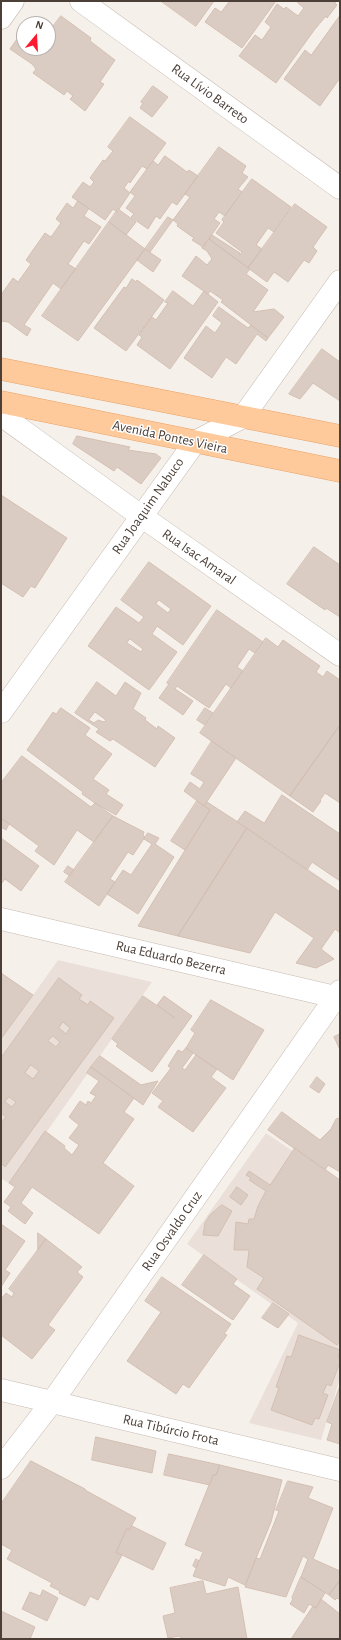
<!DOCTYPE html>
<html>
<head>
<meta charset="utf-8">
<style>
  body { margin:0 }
  #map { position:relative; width:341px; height:1640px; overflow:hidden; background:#f6f0eb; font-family:"Alegreya Sans",sans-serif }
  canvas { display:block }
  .frame { position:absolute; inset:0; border:2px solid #4b3f38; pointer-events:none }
  .north { position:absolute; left:16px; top:16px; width:40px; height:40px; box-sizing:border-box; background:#fff; border:1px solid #b7b2af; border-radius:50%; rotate:18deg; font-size:11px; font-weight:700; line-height:16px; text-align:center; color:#4b3f38 }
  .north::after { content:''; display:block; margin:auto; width:14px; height:18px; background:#ff192e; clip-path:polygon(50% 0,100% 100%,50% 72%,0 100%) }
</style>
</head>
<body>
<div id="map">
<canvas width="341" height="1640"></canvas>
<div class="frame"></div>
<div class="north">N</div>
</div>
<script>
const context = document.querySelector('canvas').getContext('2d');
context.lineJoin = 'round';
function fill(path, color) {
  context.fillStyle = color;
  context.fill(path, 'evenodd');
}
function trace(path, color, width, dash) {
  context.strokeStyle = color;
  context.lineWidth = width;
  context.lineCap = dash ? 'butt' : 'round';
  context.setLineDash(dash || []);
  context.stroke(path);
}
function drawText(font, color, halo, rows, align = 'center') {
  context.font = font + ' "Alegreya Sans",sans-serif';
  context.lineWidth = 3;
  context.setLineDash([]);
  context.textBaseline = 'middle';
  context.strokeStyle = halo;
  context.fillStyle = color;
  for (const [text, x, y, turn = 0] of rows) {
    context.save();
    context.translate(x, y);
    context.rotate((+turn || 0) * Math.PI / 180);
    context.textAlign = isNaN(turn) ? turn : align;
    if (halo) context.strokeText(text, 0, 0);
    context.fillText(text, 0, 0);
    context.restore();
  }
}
const residential = new Path2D(`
  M 58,960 L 152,982 L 10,1184 L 1,1178 L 1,1040 Z
  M 266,1133 L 340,1183 L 340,1378 L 321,1440 L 249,1423 L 298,1323 L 187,1244 Z`);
const building = new Path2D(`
  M 161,1 L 214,1 L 196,26 Z
  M 230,1 L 276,1 L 242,48 L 205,22 L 215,8 L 221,12 Z
  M 299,1 L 336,1 L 335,3 L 337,5 L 327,18 L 326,16 L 315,29 L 276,83 L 239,56 L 255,35 L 262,40 L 271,27 L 265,22 L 277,4 L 284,9 L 286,7 L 298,16 L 304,8 L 298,3 Z
  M 61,16 L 91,38 L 90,41 L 115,60 L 100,82 L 104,84 L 85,111 L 70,99 L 73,96 L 67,91 L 64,95 L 33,73 L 36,69 L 32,64 L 10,49 L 24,29 L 24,48 L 48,48 L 48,33 Z
  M 339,17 L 340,78 L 320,106 L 284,79 L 305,50 L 311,55 Z
  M 153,86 L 168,97 L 152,117 L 140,108 L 143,103 L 141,102 Z
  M 130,117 L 166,143 L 147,169 L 142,166 L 130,183 L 129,181 L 124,188 L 130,193 L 117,212 L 113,209 L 105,220 L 72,197 L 83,182 L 90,187 L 94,182 L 90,178 L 103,160 L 105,161 L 113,151 L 108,147 Z
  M 219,147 L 246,166 L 242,173 L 248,177 L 238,189 L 242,192 L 225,216 L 219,212 L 214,219 L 220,223 L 203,247 L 192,240 L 194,238 L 177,226 L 178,224 L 173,220 L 190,197 L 185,194 Z
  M 165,156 L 187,172 L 189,170 L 198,176 L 177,205 L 172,202 L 160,219 L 156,216 L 148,229 L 131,217 L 134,214 L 126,208 L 135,196 L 130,192 L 149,166 L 153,161 L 158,165 Z
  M 252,179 L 291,207 L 274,232 L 268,228 L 256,245 L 262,249 L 248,268 L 209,239 L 212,235 L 240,253 L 239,255 L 240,255 L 242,252 L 216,233 L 224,222 L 222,220 Z
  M 78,201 L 89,208 L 84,216 L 101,227 L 89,244 L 84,241 L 68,264 L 76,269 L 61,289 L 53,283 L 24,325 L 31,329 L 27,336 L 8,322 L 1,321 L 1,295 L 13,278 L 18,282 L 31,264 L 26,260 L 45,233 L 51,237 L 61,223 L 56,219 L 67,203 L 73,208 Z
  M 295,204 L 327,227 L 313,247 L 317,251 L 309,263 L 304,260 L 288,282 L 274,272 L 267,282 L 248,268 Z
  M 118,209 L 136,222 L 126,235 L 109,222 Z
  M 168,217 L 173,220 L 150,252 L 145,249 Z
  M 109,222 L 145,249 L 78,341 L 42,316 Z
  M 209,239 L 250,269 L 246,274 L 268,290 L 253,312 L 274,309 L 284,317 L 268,338 L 221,302 L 223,300 L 210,291 L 208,294 L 182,276 L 196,256 L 207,265 L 212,259 L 207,251 L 202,248 Z
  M 145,249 L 161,260 L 153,272 L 137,260 Z
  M 132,279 L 136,282 L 137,280 L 164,300 L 126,351 L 94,328 L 124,287 L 126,288 Z
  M 173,291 L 193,306 L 204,291 L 218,302 L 170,369 L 137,345 L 142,337 L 139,335 L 152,317 L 156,320 L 168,303 L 165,302 Z
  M 219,307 L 248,328 L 251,325 L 268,338 L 266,341 L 257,334 L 236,364 L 226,357 L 212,378 L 184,358 L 206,326 L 215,333 L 222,323 L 213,316 Z
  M 322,349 L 340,362 L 340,401 L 313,383 L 300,399 L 289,394 Z
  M 77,436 L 130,447 L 128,450 L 156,454 L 161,458 L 141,484 L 117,467 L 114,471 L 73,444 Z
  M 1,495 L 67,538 L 35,588 L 31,586 L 23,597 L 1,583 Z
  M 314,547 L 340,565 L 340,617 L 326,608 L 325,610 L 287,584 Z
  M 149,562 L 211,606 L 183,645 L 157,626 L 152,634 L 177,652 L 149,690 L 88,646 L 116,607 L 139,623 L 144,617 L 121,600 ZM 159,600 L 171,609 L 168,613 L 156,604 ZM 130,639 L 143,649 L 141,652 L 127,643 Z
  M 217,610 L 263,642 L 255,653 L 249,649 L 237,667 L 243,671 L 231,688 L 226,684 L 209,708 L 177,686 L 175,689 L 193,701 L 183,715 L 159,698 L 169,684 L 167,683 Z
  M 266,638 L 278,647 L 283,640 L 320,666 L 316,672 L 323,677 L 327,671 L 340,680 L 340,725 L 290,796 L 200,733 Z
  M 97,682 L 116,696 L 125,682 L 141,693 L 133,709 L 146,718 L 145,720 L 157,729 L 158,726 L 175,738 L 155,767 L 113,739 L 110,741 L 96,732 L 99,729 L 75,713 ZM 95,712 L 106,720 L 104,722 L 98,720 L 94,723 L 89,720 Z
  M 61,708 L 90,728 L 85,735 L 112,754 L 93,779 L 109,790 L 106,794 L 123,805 L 116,815 L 95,803 L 82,794 L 83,792 L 27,750 L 53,712 L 56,714 Z
  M 205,708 L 213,713 L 205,725 L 197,720 Z
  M 340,725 L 340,803 L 325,793 L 320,800 L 321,801 L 313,812 L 290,796 Z
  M 212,741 L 236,758 L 204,806 L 184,791 L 190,782 L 200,789 L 204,782 L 191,774 Z
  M 22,756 L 91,807 L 95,803 L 113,816 L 94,842 L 77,830 L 54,865 L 35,851 L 39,846 L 1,818 L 1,783 Z
  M 282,795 L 340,834 L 340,881 L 312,862 L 307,870 L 237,822 L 245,811 L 264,823 Z
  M 197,801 L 210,810 L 185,850 L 171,841 Z
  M 207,802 L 247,828 L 178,936 L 138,926 L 210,810 L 204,806 Z
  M 113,816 L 144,832 L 143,835 L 145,837 L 133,855 L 128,852 L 110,879 L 115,882 L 99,906 L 65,882 Z
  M 1,818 L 9,824 L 6,830 L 1,827 Z
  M 247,828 L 340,892 L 340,933 L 335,929 L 321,949 L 334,959 L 316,968 L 296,963 L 314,938 L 275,912 L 250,953 L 178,936 Z
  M 148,833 L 159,838 L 155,844 L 174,857 L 138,914 L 107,894 L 123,870 L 131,875 L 152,844 L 144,839 Z
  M 1,838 L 39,866 L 21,891 L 5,879 L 1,884 Z
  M 68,866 L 74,870 L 70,876 L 64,872 Z
  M 1,973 L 33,995 L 1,1039 Z
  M 59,978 L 82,995 L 79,999 L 88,1005 L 90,1001 L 114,1018 L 5,1167 L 1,1163 L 1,1123 L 6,1117 L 1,1113 L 1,1058 ZM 63,1022 L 70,1028 L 66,1034 L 59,1028 ZM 53,1036 L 60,1042 L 56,1047 L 48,1041 ZM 31,1065 L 39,1071 L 33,1079 L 25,1073 ZM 9,1097 L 16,1102 L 12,1107 L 5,1102 Z
  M 143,996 L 175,1018 L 157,1005 L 164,996 L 192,1016 L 152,1072 L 116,1046 L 118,1044 L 112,1039 Z
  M 211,1000 L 264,1030 L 233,1080 L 186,1048 L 195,1033 L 191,1030 Z
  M 340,1034 L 340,1050 L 334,1037 Z
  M 186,1048 L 193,1053 L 182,1068 L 185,1070 L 196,1055 L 217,1069 L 211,1077 L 226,1088 L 193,1132 L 158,1107 L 163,1101 L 152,1093 L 171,1068 L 168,1066 L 178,1050 L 182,1052 Z
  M 100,1056 L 141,1085 L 158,1081 L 143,1105 L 91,1067 Z
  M 91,1067 L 134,1098 L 124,1112 L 134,1119 L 103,1163 L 134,1186 L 99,1234 L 32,1187 L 21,1203 L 33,1213 L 25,1224 L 8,1211 L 11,1207 L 4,1202 L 15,1187 L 9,1183 L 45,1131 L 65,1146 L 64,1148 L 72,1155 L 79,1145 L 69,1138 L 79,1125 L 69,1117 L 80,1101 L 86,1105 L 88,1101 L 91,1103 L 96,1096 L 90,1093 L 99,1081 L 87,1073 Z
  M 317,1077 L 325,1084 L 319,1093 L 310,1087 Z
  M 282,1112 L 320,1140 L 331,1129 L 336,1119 L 339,1118 L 340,1120 L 340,1172 L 328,1165 L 325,1170 L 268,1130 Z
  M 295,1148 L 340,1180 L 340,1341 L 337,1345 L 257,1289 L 264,1278 L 247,1267 L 249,1250 L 234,1250 L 236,1222 L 248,1224 L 249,1219 L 254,1219 L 258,1206 L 266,1191 L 249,1180 L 251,1178 L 246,1175 L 249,1171 L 270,1185 Z
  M 237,1187 L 248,1195 L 241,1205 L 230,1197 Z
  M 222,1205 L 232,1211 L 218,1236 L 203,1235 L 205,1223 L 210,1215 Z
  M 1,1224 L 25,1241 L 5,1270 L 10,1273 L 1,1287 Z
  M 38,1233 L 46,1239 L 38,1250 Z
  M 46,1239 L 82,1267 L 77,1272 L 83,1277 L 48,1325 L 55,1330 L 32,1359 L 1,1335 L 1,1299 L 6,1293 L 12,1297 L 14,1293 L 9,1289 Z
  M 204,1255 L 237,1279 L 233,1284 L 250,1296 L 233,1320 L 182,1285 Z
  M 162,1277 L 231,1324 L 224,1334 L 227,1335 L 189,1388 L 183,1384 L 176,1394 L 127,1361 L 161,1312 L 145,1301 Z
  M 273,1303 L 289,1314 L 278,1328 L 262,1318 Z
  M 299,1335 L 340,1350 L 338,1358 L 340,1359 L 340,1362 L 331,1386 L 327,1384 L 323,1393 L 328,1395 L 319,1419 L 315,1418 L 312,1425 L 271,1410 L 279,1388 L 276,1387 L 287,1356 L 291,1357 Z
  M 340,1386 L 340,1444 L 327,1440 L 332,1424 L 327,1422 Z
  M 96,1437 L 156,1451 L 152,1473 L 92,1460 Z
  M 169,1454 L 220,1465 L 216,1475 L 213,1475 L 210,1485 L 164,1475 Z
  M 31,1461 L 85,1489 L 85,1490 L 136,1518 L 129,1530 L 127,1528 L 116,1553 L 122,1555 L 98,1600 L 90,1596 L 85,1606 L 59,1593 L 60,1591 L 50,1586 L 52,1583 L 7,1559 L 12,1550 L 1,1544 L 1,1504 Z
  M 220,1465 L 282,1480 L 271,1522 L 245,1585 L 228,1577 L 225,1586 L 193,1576 L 203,1552 L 185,1545 L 213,1475 L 216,1475 Z
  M 288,1481 L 313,1487 L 308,1498 L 333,1508 L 313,1559 L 340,1571 L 340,1580 L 329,1595 L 301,1577 L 308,1559 L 303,1556 L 286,1597 L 245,1587 L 256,1558 L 260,1559 L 279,1511 L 276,1510 Z
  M 132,1526 L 166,1543 L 153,1570 L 116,1552 L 127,1528 L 129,1530 Z
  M 196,1559 L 199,1561 L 196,1568 L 193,1566 Z
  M 301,1577 L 325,1593 L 316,1608 L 309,1604 L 304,1613 L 290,1604 L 293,1599 L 292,1598 Z
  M 340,1580 L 340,1600 L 337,1598 L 335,1600 L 329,1595 Z
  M 203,1581 L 206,1594 L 238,1587 L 247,1639 L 181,1639 L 180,1636 L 168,1638 L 163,1616 L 175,1613 L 170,1588 Z
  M 43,1590 L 58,1598 L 47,1621 L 22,1609 L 30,1592 L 40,1596 Z
  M 321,1599 L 340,1614 L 340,1639 L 291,1639 L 313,1606 L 316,1608 Z
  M 1,1611 L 35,1627 L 30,1639 L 1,1639 Z`);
const minor = new Path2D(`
  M 81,1 L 340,188
  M 1,18 L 13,1
  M 1,415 L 141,516 L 340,655
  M 1,712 L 195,442 L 243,417 L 340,281
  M 1,919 L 340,998
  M 1,1390 L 340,1470
  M 1,1468 L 52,1402 L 340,991`);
const major = new Path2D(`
  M 1,369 L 340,436
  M 1,402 L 340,471`);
const streetNames = [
  ["Rua Lívio Barreto",210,94,36],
  ["Avenida Pontes Vieira",170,437,12],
  ["Rua Joaquim Nabuco",148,506,-55],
  ["Rua Isac Amaral",199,557,35],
  ["Rua Eduardo Bezerra",171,958,13],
  ["Rua Osvaldo Cruz",172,1231,-55],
  ["Rua Tibúrcio Frota",171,1430,13]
];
fill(residential, '#eae0d9');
fill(building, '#dbccc3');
trace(building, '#d3bfb2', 1);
trace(minor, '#c5b8b0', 23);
trace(major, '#e9a266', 23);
trace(minor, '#fff', 22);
trace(major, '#ffca9b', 22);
drawText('14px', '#4b3f38', '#fff', streetNames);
</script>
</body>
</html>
